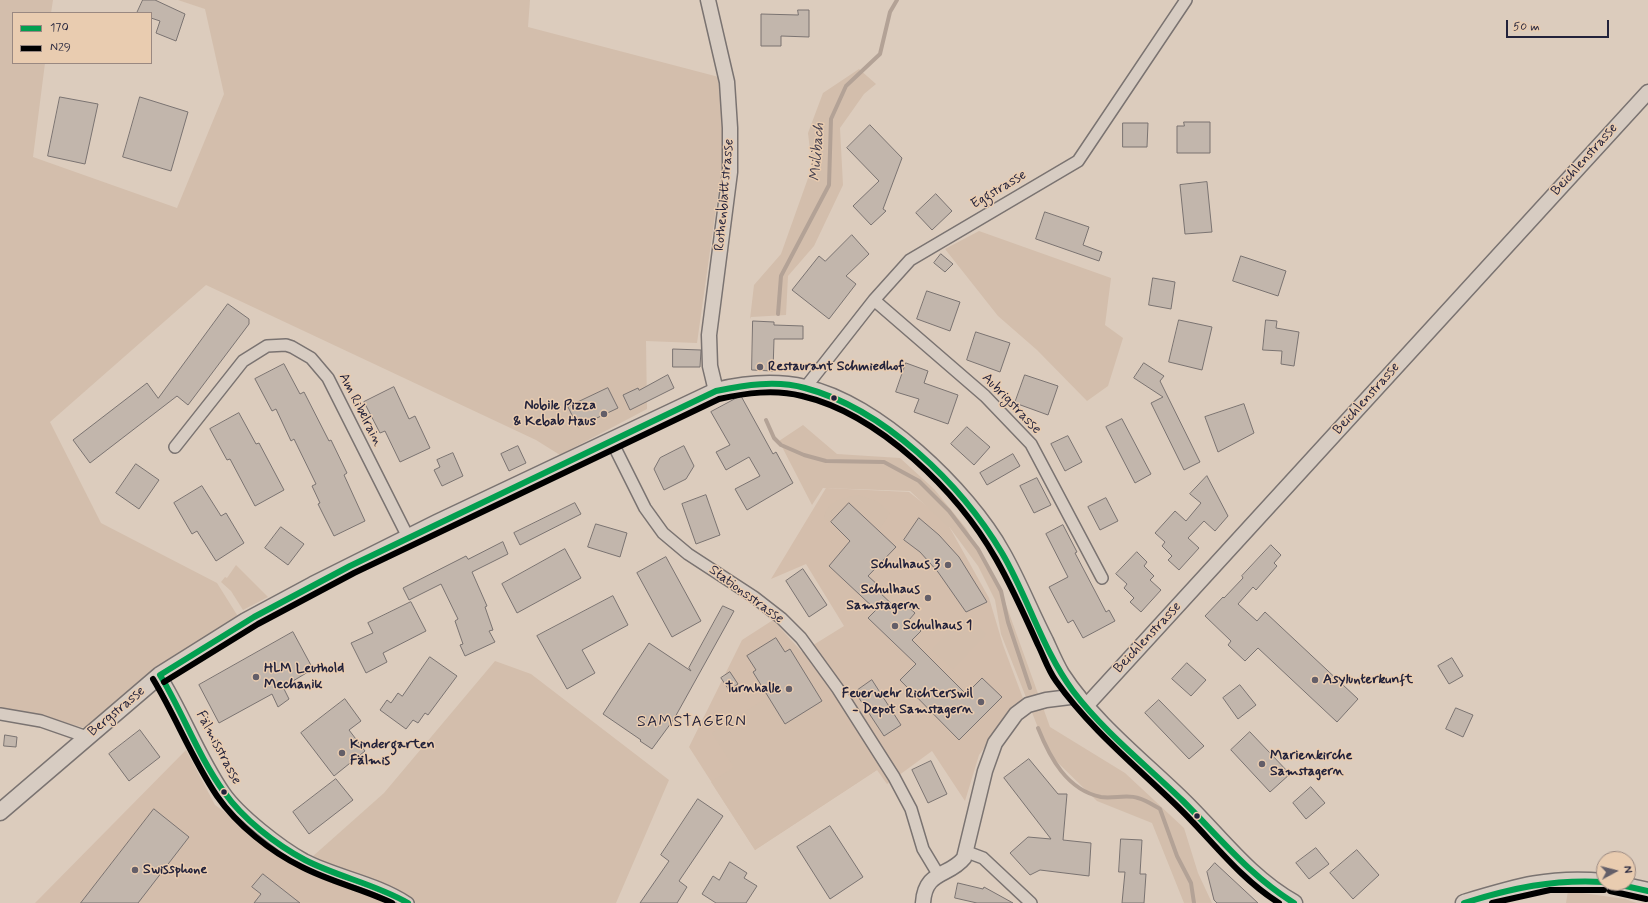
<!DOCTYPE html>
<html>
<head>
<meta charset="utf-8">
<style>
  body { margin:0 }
  #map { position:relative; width:1648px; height:903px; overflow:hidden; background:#dcccbd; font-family:Mynerve,sans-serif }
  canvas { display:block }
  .legend { position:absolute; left:12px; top:12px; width:140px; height:52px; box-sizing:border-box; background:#e9ccb0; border:1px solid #998881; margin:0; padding:5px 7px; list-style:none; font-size:12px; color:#22223b }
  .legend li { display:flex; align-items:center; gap:8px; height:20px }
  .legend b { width:20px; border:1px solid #998881 }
  .north { position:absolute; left:1596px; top:851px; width:40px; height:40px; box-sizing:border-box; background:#e9ccb0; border:1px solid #998881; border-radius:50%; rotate:83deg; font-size:11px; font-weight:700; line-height:16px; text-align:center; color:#22223b }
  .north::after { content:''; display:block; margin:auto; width:14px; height:18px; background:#635e68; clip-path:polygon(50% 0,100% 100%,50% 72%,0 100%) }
  .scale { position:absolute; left:1506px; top:20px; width:103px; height:18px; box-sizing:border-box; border:2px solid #22223b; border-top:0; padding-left:5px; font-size:12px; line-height:14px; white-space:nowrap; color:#22223b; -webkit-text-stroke:3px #e9ccb0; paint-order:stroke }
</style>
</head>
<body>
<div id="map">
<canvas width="1648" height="903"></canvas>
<ul class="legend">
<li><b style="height:5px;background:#029f50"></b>170</li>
<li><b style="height:5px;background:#000"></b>N29</li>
</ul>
<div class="north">N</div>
<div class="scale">50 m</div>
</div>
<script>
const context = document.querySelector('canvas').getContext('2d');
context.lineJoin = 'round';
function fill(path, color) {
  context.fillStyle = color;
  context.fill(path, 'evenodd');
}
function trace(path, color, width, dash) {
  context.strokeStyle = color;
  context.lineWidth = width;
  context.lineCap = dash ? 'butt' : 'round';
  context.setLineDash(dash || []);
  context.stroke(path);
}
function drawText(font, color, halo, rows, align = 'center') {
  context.font = font + ' Mynerve,sans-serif';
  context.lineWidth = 3;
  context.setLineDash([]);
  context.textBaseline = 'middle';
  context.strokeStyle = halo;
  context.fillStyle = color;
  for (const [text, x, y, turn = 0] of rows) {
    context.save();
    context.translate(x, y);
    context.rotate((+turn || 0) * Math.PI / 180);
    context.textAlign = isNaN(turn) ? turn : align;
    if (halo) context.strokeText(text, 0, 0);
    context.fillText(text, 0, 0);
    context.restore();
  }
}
const built = new Path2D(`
  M 826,488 L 909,492 L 946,521 L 989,598 L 1003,645 L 1024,701 L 1014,708 L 979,755 L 965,801 L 932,751 L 887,784 L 877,770 L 755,850 L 689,747 L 742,640 L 773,620 L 802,652 L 844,626 L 806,564 L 771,579 Z
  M 186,750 L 215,805 L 245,826 L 290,863 L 309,874 L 387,903 L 35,903 Z
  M 1568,891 L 1625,899 L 1637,903 L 1566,903 Z`);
const green = new Path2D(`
  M 0,0 L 53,0 L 51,13 L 13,13 L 13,63 L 45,63 L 33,157 L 177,208 L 224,94 L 205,9 L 178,0 L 530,0 L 528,27 L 734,81 L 697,343 L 646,341 L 647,409 L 560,455 L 536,440 L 206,285 L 50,422 L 101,523 L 217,583 L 239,618 L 159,670 L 85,728 L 34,714 L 0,709 Z
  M 859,69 L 876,84 L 864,94 L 840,128 L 843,185 L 814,246 L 788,276 L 786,315 L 751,317 L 750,319 L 754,285 L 781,254 L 812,167 L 808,133 L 823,93 Z
  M 979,231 L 1111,278 L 1105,325 L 1123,338 L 1108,386 L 1087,401 L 1037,350 L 998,316 L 945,249 Z
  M 803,425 L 837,454 L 900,458 L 934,489 L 966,528 L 1000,588 L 1050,727 L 1125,773 L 1184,828 L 1198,873 L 1212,903 L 1184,903 L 1152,823 L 1097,801 L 1048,753 L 1001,634 L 995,600 L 978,566 L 950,528 L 910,491 L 823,488 L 812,505 L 779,441 Z
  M 859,495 L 877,501 L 890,513 L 880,528 L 849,501 L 829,521 L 824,519 C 827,500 842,498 859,495 Z
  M 236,565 L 268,597 L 243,610 L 231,591 L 221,582 L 225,577 L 227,578 Z
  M 965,614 L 986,634 L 953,669 L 932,650 Z
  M 495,661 L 531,674 L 669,780 L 616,903 L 387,903 L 312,857 L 384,793 Z
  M 768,697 L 785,724 L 822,701 L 827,707 L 833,703 L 877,770 L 755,850 L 711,782 L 734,767 L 712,733 Z`);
const stream = new Path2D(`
  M 778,314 L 781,276 L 829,185 L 831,119 L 846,86 L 880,54 L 890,12 L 897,0
  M 766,420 L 774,438 L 781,445 L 804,455 L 826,461 L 884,462 L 919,481 L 949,511 L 978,549 L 1001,591 L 1008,622 L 1030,688
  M 1038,728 C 1050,758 1067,790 1101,797 C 1113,799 1127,794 1138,798 C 1146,800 1153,805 1160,809 L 1177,856 L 1191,883 L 1194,903`);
const building = new Path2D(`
  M 143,0 L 155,0 L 185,14 L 176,41 L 156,33 L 160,21 L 151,18 L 151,13 L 137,13 Z
  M 798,10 L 809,10 L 809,37 L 781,36 L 781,46 L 761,46 L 761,14 L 798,15 Z
  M 60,97 L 98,104 L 85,164 L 48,156 Z
  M 140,97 L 188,112 L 171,171 L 123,157 Z
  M 1184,122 L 1210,122 L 1210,153 L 1177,153 L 1177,126 L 1184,126 Z
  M 1123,123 L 1148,123 L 1147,147 L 1123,147 Z
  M 870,125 L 902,158 L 883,209 L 886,211 L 871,225 L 853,206 L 879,181 L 847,148 Z
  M 1207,182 L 1212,232 L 1185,234 L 1180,185 Z
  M 936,194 L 952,211 L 932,230 L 916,213 Z
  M 1045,212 L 1089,227 L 1083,245 L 1102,252 L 1099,261 L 1036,239 Z
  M 852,235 L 869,254 L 846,276 L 856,284 L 829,319 L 792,290 L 819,256 L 825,261 Z
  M 941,254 L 953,264 L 945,272 L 934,263 Z
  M 1241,256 L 1286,271 L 1278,296 L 1233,281 Z
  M 1153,278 L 1175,282 L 1171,309 L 1149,305 Z
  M 927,291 L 960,302 L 950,331 L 917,319 Z
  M 228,304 L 249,319 L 249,324 L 188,405 L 177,396 L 90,463 L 73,440 L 147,383 L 158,398 Z
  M 1179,320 L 1212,327 L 1202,370 L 1169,362 Z
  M 1266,320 L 1277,321 L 1276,328 L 1299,332 L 1294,366 L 1281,364 L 1282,351 L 1263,350 Z
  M 753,321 L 774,322 L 774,325 L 803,326 L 803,339 L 774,339 L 773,371 L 752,370 Z
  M 976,332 L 1010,343 L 1000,372 L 967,360 Z
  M 673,349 L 701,350 L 700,367 L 673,367 Z
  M 906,363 L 928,371 L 924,383 L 958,395 L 948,424 L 914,412 L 919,399 L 896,392 Z
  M 1144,363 L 1164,376 L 1160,381 L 1200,462 L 1184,470 L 1151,403 L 1163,397 L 1134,378 Z
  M 284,364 L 300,394 L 304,392 L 329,441 L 331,440 L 347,473 L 344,475 L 365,521 L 334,536 L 318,504 L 320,503 L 312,486 L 316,484 L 294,439 L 291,441 L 276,409 L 272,411 L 255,379 Z
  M 668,375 L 674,388 L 630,410 L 623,395 L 638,388 L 639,390 Z
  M 1025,375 L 1058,386 L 1048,415 L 1015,403 Z
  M 394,387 L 409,419 L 415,416 L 430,448 L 400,462 L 385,431 L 380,433 L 364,402 Z
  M 608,388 L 618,408 L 578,427 L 568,407 Z
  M 741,396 L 773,454 L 776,452 L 793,483 L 747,510 L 735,489 L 760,476 L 749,457 L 726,470 L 716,452 L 730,445 L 711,412 Z
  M 1244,404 L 1254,433 L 1218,452 L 1205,417 Z
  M 239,413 L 256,444 L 259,443 L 284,490 L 255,506 L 230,459 L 227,460 L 210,429 Z
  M 1122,419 L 1151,474 L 1135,483 L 1106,427 Z
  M 967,427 L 990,447 L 974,465 L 951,444 Z
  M 1068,436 L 1082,462 L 1065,471 L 1051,444 Z
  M 518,446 L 526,463 L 509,471 L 501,454 Z
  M 684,446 L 694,466 L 686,479 L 664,490 L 654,469 L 660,458 Z
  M 453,453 L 463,476 L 442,486 L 434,470 L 440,467 L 437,460 Z
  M 1013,454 L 1020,466 L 987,485 L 980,473 Z
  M 136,464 L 159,480 L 139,509 L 116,493 Z
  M 1207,476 L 1228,516 L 1215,531 L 1204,521 L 1188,538 L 1199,548 L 1179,570 L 1168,560 L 1172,556 L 1162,546 L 1165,542 L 1155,533 L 1175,511 L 1186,521 L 1201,503 L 1190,494 Z
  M 1037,478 L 1051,505 L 1034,513 L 1020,486 Z
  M 202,486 L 221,516 L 226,513 L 244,543 L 216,561 L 197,531 L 192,534 L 174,503 Z
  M 706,495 L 720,535 L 696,544 L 682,504 Z
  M 1106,498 L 1118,521 L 1100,530 L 1088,507 Z
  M 575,503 L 581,514 L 520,545 L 514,533 Z
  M 849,503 L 896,547 L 868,576 L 879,586 L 876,589 L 898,610 L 904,603 L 915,613 L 909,620 L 921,631 L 912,640 L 966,694 L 982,678 L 1002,697 L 959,740 L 900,680 L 916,664 L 868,618 L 876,610 L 829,566 L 850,541 L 831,522 Z
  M 919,518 L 939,535 L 959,557 L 987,602 L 966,612 L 938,572 L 920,552 L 904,540 Z
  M 596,524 L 627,533 L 620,557 L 588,547 Z
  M 1063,525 L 1077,552 L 1075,553 L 1106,612 L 1109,610 L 1115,621 L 1083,638 L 1073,620 L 1068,623 L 1049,587 L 1068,577 L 1046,534 Z
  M 281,527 L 304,544 L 288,565 L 265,548 Z
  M 503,542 L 508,554 L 472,572 L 487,606 L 485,607 L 493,630 L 489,631 L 495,642 L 465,656 L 460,645 L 463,644 L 455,621 L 458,619 L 441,584 L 409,600 L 403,588 L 466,556 L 468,559 Z
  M 1271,545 L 1281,555 L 1274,563 L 1277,566 L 1256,590 L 1253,587 L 1238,604 L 1257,621 L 1265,612 L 1358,699 L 1337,722 L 1258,648 L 1245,661 L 1228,645 L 1231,641 L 1205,616 L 1223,597 L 1224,598 L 1243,578 L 1242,576 Z
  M 565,549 L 581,578 L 517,613 L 502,584 Z
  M 1137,552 L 1147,562 L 1144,566 L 1154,576 L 1150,580 L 1161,590 L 1141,612 L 1130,602 L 1134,598 L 1124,588 L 1127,584 L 1116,574 Z
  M 666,557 L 701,621 L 672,637 L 637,573 Z
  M 803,569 L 827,605 L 809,617 L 786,581 Z
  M 613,596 L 628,625 L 582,650 L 595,673 L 567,689 L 537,636 Z
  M 411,602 L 426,631 L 383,653 L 387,662 L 366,673 L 351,643 L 373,633 L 368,623 Z
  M 723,606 L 734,611 L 674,719 L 652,749 L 640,741 L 641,740 L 603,714 L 649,643 L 691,671 L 689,668 Z
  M 293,632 L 313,669 L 283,687 L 289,699 L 278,707 L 272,694 L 219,723 L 199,685 Z
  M 776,638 L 785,652 L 790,649 L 822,701 L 785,724 L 753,672 L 756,670 L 747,656 Z
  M 430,657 L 457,676 L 428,715 L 425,713 L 418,723 L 413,720 L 406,729 L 380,710 L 387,700 L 391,703 L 398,693 L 402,696 Z
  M 1452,658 L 1463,676 L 1449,684 L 1438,666 Z
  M 1187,663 L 1206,680 L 1191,696 L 1172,679 Z
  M 730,672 L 738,684 L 729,690 L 721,678 Z
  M 872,680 L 901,725 L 884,736 L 855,692 Z
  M 1240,685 L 1256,705 L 1238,719 L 1223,698 Z
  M 345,699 L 361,721 L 349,730 L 365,751 L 334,776 L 301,733 Z
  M 1159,700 L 1204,746 L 1189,759 L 1145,713 Z
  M 1456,708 L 1473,715 L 1463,737 L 1446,729 Z
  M 140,730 L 160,757 L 129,781 L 109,754 Z
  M 1250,732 L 1290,774 L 1270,792 L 1231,750 Z
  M 5,735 L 17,737 L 16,747 L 4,746 Z
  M 1029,759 L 1058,794 L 1067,794 L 1063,840 L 1091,843 L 1089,876 L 1040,870 L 1030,875 L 1010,853 L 1028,837 L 1051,839 L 1004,778 Z
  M 931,761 L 947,794 L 928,803 L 912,770 Z
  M 336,779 L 353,800 L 309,834 L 293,812 Z
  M 1311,787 L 1325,803 L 1306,819 L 1293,803 Z
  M 698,799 L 723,816 L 679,881 L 687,887 L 677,903 L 640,903 L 669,861 L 661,855 Z
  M 154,809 L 189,837 L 138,903 L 81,903 Z
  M 830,826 L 863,877 L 830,899 L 797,847 Z
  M 1121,839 L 1142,840 L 1140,874 L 1146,874 L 1144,903 L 1122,903 L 1125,872 L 1119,872 Z
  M 1316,848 L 1329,864 L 1309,879 L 1296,863 Z
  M 1357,850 L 1379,875 L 1353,899 L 1330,873 Z
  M 730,862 L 747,873 L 744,878 L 757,886 L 746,903 L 716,903 L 702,894 L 713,876 L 719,880 Z
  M 1215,863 L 1258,903 L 1217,903 L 1214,900 L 1207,872 Z
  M 263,874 L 300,903 L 254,903 L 261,894 L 252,887 Z
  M 958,883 L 983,889 L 984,887 L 1013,903 L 977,903 L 955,898 Z`);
const minor = new Path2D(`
  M 874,300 L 985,396 L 1031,444 L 1102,578
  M 805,388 L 874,300 L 910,260 L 1078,161 L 1186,0
  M 611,440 L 645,508 L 663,533 L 688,554 L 754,597 L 781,618 L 801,638 L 838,689 L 894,777 L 911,809 L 923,849 L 938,874
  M 175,447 L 243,361 L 267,346 L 286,345 L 292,347 L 311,358 L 328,378 L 408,537
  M 160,675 C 184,713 199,756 224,792 C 239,814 281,847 305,860 C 339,877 376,882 408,903
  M 0,714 L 41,721 L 87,737
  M 967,852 L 983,858 L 1031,903`);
const tertiary = new Path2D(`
  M 708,0 L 727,82 L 730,128 L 730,172 L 709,335 L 710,366 L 716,391
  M 1086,706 L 1648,92
  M 923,903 C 925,870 949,877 964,858 L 985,771 L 995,743 L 1016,714 L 1028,705 L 1046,700 L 1078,696`);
const secondary = new Path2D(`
  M 0,812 L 160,675 L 246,621 L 313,585 L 437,523 L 716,391 C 745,384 775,381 805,388 C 876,403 967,490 1002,553 C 1018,581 1030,612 1045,641 C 1050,652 1055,664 1061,674 C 1093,723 1142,761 1183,801 C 1219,836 1249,878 1294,903
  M 1612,883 L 1648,891
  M 1464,903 C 1517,887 1549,877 1604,882`);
const bus1 = new Path2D(`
  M 160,675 L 254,617 L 350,566 L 716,391 C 745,385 776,380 805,388 C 884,409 961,484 1002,553 C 1028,597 1042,649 1073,691 C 1104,732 1146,765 1183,801 C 1219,837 1250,876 1294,903
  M 160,675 C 183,713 198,756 224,792 C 243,819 275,844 305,860 C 338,877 375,884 408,903
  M 1612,883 L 1648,891
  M 1464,903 C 1512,888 1553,879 1604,882`);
const bus2 = new Path2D(`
  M 153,679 C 176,717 192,759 217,796 C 237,825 271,852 302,867 C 331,882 363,889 392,903
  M 164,682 L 258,624 L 354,573 L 719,399 C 746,393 774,389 802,396 C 879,414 958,492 996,559 C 1012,587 1025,616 1038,645 C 1044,657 1048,670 1056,681 C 1090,729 1136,766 1178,807 C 1211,839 1239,878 1279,903
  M 1610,891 L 1646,899
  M 1492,903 L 1550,890 L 1604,890`);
const markers = [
  [760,367,4,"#635e68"],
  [834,398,3.5,"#22223b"],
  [604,414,4,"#635e68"],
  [948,565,4,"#635e68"],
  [928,598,4,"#635e68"],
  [895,626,4,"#635e68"],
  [256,677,4,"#635e68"],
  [1315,680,4,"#635e68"],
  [789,689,4,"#635e68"],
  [981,702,4,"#635e68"],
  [342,753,4,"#635e68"],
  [1262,764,4,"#635e68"],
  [224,792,3.5,"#22223b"],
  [1197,816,3.5,"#22223b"],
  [135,870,4,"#635e68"]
];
const streetNames = [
  ["Beichlenstrasse",1585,160,-48],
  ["Eggstrasse",999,190,-31],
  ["Rothenblattstrasse",725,195,-85],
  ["Beichlenstrasse",1367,399,-48],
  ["Aubrigstrasse",1011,404,46],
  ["Am Ribelrain",360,410,63],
  ["Stationsstrasse",746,595,36],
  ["Beichlenstrasse",1148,638,-47],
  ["Bergstrasse",117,712,-40],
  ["Fälmisstrasse",218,748,62]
];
const poiNames = [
  ["Restaurant Schmiedhof",768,367],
  ["Nobile Pizza",596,406,"right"],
  ["& Kebab Haus",596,422,"right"],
  ["Schulhaus 3",940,565,"right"],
  ["Schulhaus",920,590,"right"],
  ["Samstagern",920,606,"right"],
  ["Schulhaus 1",903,626],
  ["HLM Leuthold",264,669],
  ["Mechanik",264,685],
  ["Asylunterkunft",1323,680],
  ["Turnhalle",781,689,"right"],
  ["Feuerwehr Richterswil",973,694,"right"],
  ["- Depot Samstagern",973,710,"right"],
  ["Kindergarten",350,745],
  ["Fälmis",350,761],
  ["Marienkirche",1270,756],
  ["Samstagern",1270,772],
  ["Swissphone",143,870]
];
const waterNames = [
  ["Mülibach",818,152,-86]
];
const quarterNames = [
  ["SAMSTAGERN",692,723]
];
fill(built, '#d4beac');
fill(green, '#d3beac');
trace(stream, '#b3a296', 4);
fill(building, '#c2b6ac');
trace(building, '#7a7371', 1);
trace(minor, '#7a7371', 14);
trace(tertiary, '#7a7371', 17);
trace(secondary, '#7a7371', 19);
trace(minor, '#d7ccc2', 11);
trace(tertiary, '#d7ccc2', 14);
trace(secondary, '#d7ccc2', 16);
trace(bus1, '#029f50', 6);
trace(bus2, '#000', 6);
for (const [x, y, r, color] of markers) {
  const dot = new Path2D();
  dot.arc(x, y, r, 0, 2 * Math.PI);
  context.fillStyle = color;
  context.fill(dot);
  trace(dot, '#e9ccb0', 1.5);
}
drawText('14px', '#22223b', '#e9ccb0', streetNames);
drawText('bold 14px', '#22223b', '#e9ccb0', poiNames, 'left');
drawText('italic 15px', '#423e4e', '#e9ccb0', waterNames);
context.letterSpacing = '1px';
drawText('16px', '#22223b', '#e9ccb0', quarterNames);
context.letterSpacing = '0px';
</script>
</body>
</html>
